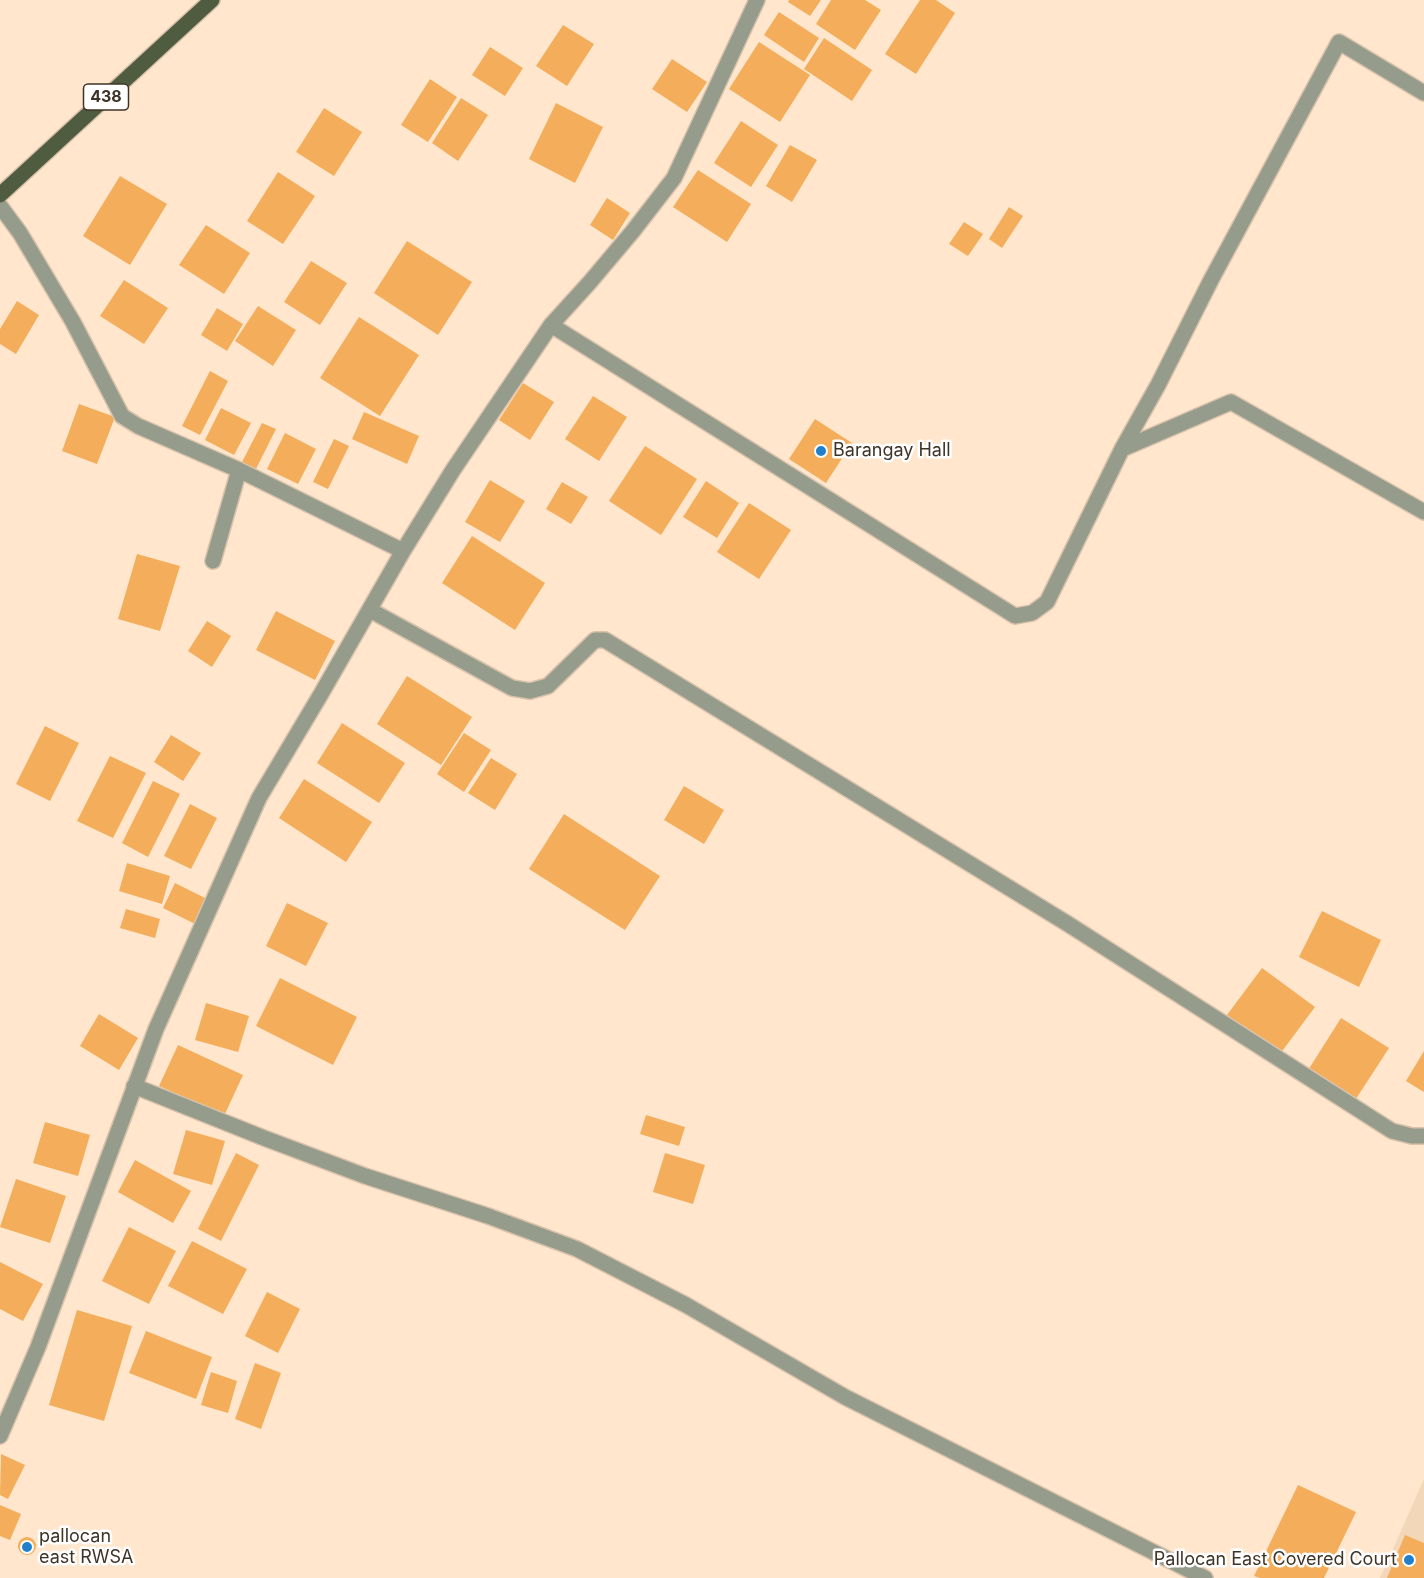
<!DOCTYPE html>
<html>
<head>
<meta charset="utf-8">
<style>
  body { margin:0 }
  canvas { display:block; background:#ffe6cc }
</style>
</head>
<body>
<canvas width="1424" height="1578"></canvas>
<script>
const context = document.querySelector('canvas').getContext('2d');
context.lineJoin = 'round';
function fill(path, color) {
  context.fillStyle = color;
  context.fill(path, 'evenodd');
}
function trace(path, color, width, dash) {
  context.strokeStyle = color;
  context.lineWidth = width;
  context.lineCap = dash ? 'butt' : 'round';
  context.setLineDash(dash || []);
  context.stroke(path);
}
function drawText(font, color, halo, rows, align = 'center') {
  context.font = font + ' Inter,sans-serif';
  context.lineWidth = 5;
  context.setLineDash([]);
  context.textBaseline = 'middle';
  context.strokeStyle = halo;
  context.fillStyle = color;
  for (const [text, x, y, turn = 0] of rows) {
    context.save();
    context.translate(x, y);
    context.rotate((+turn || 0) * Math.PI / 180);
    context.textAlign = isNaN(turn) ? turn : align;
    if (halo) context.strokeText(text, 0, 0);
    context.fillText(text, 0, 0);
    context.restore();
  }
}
const built = new Path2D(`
  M 1424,1479 L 1424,1578 L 1380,1578 Z`);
const building = new Path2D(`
  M 789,0 L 821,0 L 810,16 L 788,2 Z
  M 831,0 L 865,0 L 881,10 L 855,50 L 816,24 Z
  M 920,0 L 936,0 L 955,13 L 916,74 L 885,54 Z
  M 779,12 L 819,38 L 804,62 L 764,35 Z
  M 563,25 L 594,44 L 567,86 L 536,66 Z
  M 824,38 L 872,70 L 852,101 L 804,69 Z
  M 759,42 L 810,75 L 780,122 L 729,89 Z
  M 490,47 L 523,68 L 505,96 L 472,75 Z
  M 672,59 L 707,82 L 687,112 L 652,89 Z
  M 430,79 L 457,97 L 428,142 L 401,125 Z
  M 461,98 L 488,115 L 458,161 L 432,143 Z
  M 556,103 L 603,127 L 575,183 L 529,159 Z
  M 324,108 L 362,132 L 334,176 L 296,152 Z
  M 741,121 L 778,145 L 751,187 L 714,163 Z
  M 790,145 L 817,160 L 792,202 L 766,186 Z
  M 698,170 L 751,204 L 727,242 L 673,207 Z
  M 278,172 L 315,196 L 283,244 L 247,221 Z
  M 120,176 L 167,204 L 130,265 L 83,236 Z
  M 607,198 L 630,213 L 613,240 L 590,225 Z
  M 1009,207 L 1023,216 L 1002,248 L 989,239 Z
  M 964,222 L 983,234 L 968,256 L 949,244 Z
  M 206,225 L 250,253 L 224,294 L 179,265 Z
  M 407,241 L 472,282 L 438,335 L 374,293 Z
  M 311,261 L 347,283 L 320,325 L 284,302 Z
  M 124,280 L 168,308 L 144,344 L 100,316 Z
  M 17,301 L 39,315 L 16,354 L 0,344 L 0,329 Z
  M 258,306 L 296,330 L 273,366 L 235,341 Z
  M 217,308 L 243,324 L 227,351 L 201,335 Z
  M 359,317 L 419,355 L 380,416 L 320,378 Z
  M 210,371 L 228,381 L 200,435 L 182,426 Z
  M 523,383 L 554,402 L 530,440 L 499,420 Z
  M 593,396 L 627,417 L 599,461 L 565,439 Z
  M 79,404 L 115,417 L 97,464 L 62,451 Z
  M 221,408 L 251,423 L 234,455 L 205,440 Z
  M 364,412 L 419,436 L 407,464 L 352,439 Z
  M 815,419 L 852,443 L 826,483 L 789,459 Z
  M 262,423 L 276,429 L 255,471 L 241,464 Z
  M 285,433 L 316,449 L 298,484 L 267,469 Z
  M 334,439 L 349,446 L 328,489 L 313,482 Z
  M 645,446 L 697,479 L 661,535 L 609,501 Z
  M 490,480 L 525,501 L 500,542 L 465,522 Z
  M 706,481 L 739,503 L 717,538 L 683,517 Z
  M 562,482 L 588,497 L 571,524 L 546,509 Z
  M 749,503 L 791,530 L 759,579 L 717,552 Z
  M 472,536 L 545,583 L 515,630 L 442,583 Z
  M 137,554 L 180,566 L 160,631 L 118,619 Z
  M 276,611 L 335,641 L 315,680 L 256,650 Z
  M 207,621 L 231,636 L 212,667 L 188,651 Z
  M 407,676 L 472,717 L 441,765 L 377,724 Z
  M 342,723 L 405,763 L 379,803 L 317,763 Z
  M 45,726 L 79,743 L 50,801 L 16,784 Z
  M 464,733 L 491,750 L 464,792 L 437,774 Z
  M 171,735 L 201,753 L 183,781 L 154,762 Z
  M 110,756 L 146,773 L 113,838 L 77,821 Z
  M 491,758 L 517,774 L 495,810 L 468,793 Z
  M 304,779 L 372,822 L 346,862 L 279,818 Z
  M 153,781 L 180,794 L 148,857 L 122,843 Z
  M 684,786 L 724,810 L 704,844 L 664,820 Z
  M 190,804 L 217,818 L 191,869 L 164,856 Z
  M 564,814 L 660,876 L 625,930 L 529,869 Z
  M 127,863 L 170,876 L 162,904 L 119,891 Z
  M 175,883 L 211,901 L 199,926 L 163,908 Z
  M 287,903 L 328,923 L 306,966 L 266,946 Z
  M 126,909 L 160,919 L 155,938 L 120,928 Z
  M 1322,911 L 1381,940 L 1359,987 L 1299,957 Z
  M 1262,968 L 1315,1007 L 1280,1054 L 1227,1015 Z
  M 280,978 L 357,1017 L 333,1065 L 256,1026 Z
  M 206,1003 L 249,1016 L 238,1052 L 195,1040 Z
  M 99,1014 L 138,1038 L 119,1070 L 80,1046 Z
  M 1341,1018 L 1389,1048 L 1352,1105 L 1305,1075 Z
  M 178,1045 L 243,1075 L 224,1116 L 159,1086 Z
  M 1424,1051 L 1424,1092 L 1406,1081 Z
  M 646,1115 L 685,1127 L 679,1146 L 640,1134 Z
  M 45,1122 L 90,1135 L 78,1176 L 33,1163 Z
  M 186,1130 L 225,1141 L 212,1185 L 173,1174 Z
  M 236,1153 L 259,1165 L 221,1241 L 198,1229 Z
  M 665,1153 L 705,1165 L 693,1204 L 653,1192 Z
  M 135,1160 L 191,1191 L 173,1223 L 118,1192 Z
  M 16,1179 L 66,1196 L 50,1243 L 0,1227 Z
  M 129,1227 L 176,1251 L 149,1304 L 102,1281 Z
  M 192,1241 L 247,1269 L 223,1314 L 168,1286 Z
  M 0,1262 L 43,1284 L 23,1321 L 0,1309 Z
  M 267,1292 L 300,1309 L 278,1353 L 245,1336 Z
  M 77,1310 L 132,1326 L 104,1421 L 49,1405 Z
  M 146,1331 L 212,1357 L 196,1399 L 129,1373 Z
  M 255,1363 L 281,1373 L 261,1429 L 235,1419 Z
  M 211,1372 L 237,1381 L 228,1413 L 201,1405 Z
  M 1,1454 L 25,1465 L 8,1499 L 0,1495 Z
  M 1298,1485 L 1356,1512 L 1324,1578 L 1260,1578 L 1254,1576 Z
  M 0,1505 L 21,1514 L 10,1540 L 0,1536 Z
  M 1405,1535 L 1424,1543 L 1424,1578 L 1387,1578 Z
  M18 1546a9 9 0 1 1 18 0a9 9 0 1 1-18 0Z`);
const minor = new Path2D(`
  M 0,206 L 20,233 L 73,322 L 122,416 L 138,426 L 239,470 L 403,551
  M 551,325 L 1015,616 L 1032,613 L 1047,602 L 1122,449 L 1158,385 L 1211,280 L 1339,42 L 1424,93
  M 1122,449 L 1231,402 L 1424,512
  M 213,561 L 239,470
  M 370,610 L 512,688 L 530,691 L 548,686 L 595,640 L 605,640 L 1068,924 L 1392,1131 L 1412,1136 L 1424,1136
  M 134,1086 L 264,1138 L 365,1176 L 488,1216 L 577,1249 L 686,1305 L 845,1397 L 1205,1578
  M 0,1436 L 38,1347 L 156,1029 L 259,798 L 321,694 L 403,551 L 453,470 L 551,325 L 590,282 L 633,231 L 674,178 L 757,0`);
const major = new Path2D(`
  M 0,195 L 212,0`);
const markers = [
  [821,451,6,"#2080cc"],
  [27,1547,6,"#2080cc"],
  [1409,1560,6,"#2080cc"]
];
const shields = [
  [106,97,45]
];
const shieldNames = [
  ["438",106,97]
];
const poiNames = [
  ["Barangay Hall",833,451],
  ["pallocan",39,1537],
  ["east RWSA",39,1558],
  ["Pallocan East Covered Court",1397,1560,"right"]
];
fill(built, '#f3d7b9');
fill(building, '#f4ad5a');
trace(minor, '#d9c2ab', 18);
trace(major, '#d9c2ab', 18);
trace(minor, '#959c8c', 15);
trace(major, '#4f5c40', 15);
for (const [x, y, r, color] of markers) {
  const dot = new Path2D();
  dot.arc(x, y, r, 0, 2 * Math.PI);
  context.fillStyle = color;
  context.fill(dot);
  trace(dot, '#fff', 2);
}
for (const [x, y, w] of shields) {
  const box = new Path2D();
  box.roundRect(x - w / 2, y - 13, w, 26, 4.5);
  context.fillStyle = '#fff';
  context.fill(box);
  trace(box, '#3f3326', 1.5);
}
drawText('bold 16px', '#3f3326', null, shieldNames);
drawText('18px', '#3f3326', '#fff', poiNames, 'left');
</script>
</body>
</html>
